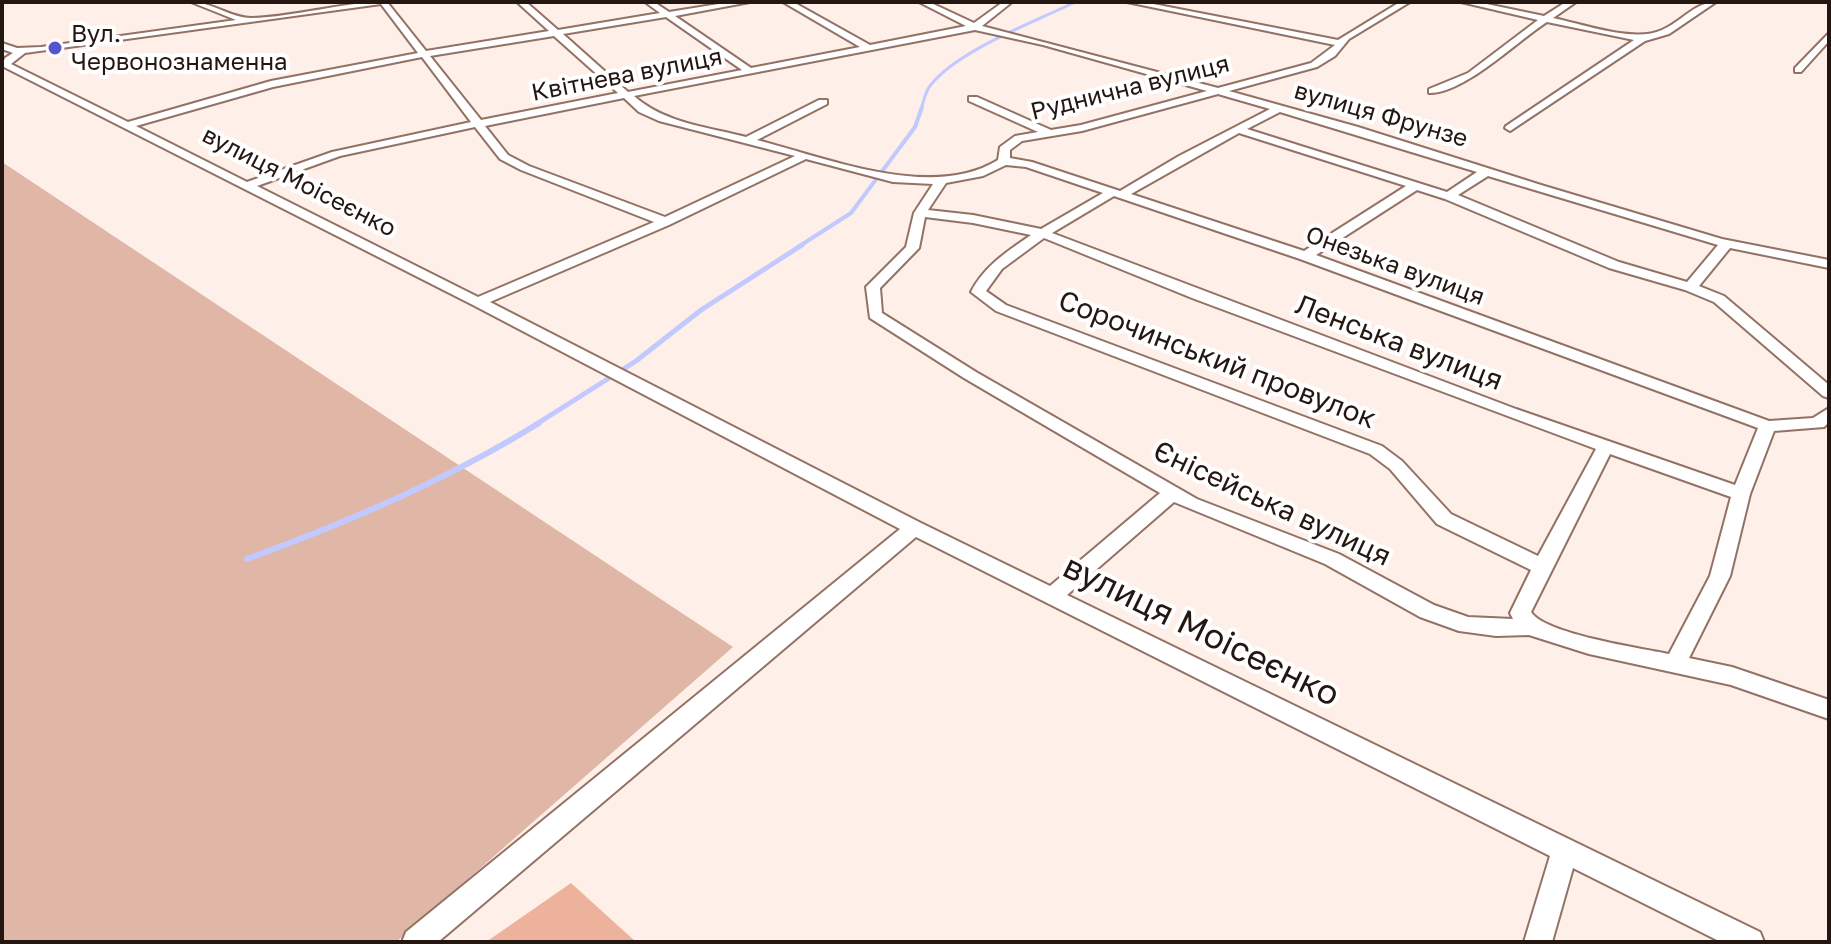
<!DOCTYPE html>
<html>
<head>
<meta charset="utf-8">
<style>
  body { margin:0 }
  #map { position:relative; width:1831px; height:944px; overflow:hidden; background:#feefe9; font-family:"Golos Text",sans-serif }
  canvas { display:block }
  .frame { position:absolute; inset:0; border:4px solid #241712; pointer-events:none }
</style>
</head>
<body>
<div id="map">
<canvas width="1831" height="944"></canvas>
<div class="frame"></div>
</div>
<script>
const context = document.querySelector('canvas').getContext('2d');
context.lineJoin = 'round';
function fill(path, color) {
  context.fillStyle = color;
  context.fill(path, 'evenodd');
}
function trace(path, color, width, dash) {
  context.strokeStyle = color;
  context.lineWidth = width;
  context.lineCap = dash ? 'butt' : 'round';
  context.setLineDash(dash || []);
  context.stroke(path);
}
function drawText(font, color, halo, rows, align = 'center') {
  context.font = font + ' "Golos Text",sans-serif';
  context.lineWidth = 8;
  context.setLineDash([]);
  context.textBaseline = 'middle';
  context.strokeStyle = halo;
  context.fillStyle = color;
  for (const [text, x, y, turn = 0] of rows) {
    context.save();
    context.translate(x, y);
    context.rotate((+turn || 0) * Math.PI / 180);
    context.textAlign = isNaN(turn) ? turn : align;
    if (halo) context.strokeText(text, 0, 0);
    context.fillText(text, 0, 0);
    context.restore();
  }
}
const green = new Path2D(`
  M 2,162 L 733,647 L 396,942 L 2,942 Z`);
const forest = new Path2D(`
  M 571,883 L 636,942 L 486,942 Z`);
const streamFar3 = new Path2D(`
  M 921,109 C 924,101 925,92 930,86 C 956,51 1035,22 1075,2`);
const streamFar2 = new Path2D(`
  M 798,247 L 851,213 L 915,127 L 922,107`);
const streamFar1 = new Path2D(`
  M 535,425 L 636,361 L 701,310 L 802,245`);
const stream = new Path2D(`
  M 247,559 C 348,522 447,480 539,423`);
const minor = new Path2D(`
  M 191,2 C 212,2 231,18 251,18 C 296,17 341,2 387,2 L 426,51 L 549,31 L 517,2 L 526,2 L 558,30 L 660,13 L 645,2 L 654,2 L 669,12 L 731,2 L 750,2 L 675,16 L 751,68 L 860,47 L 783,2 L 793,2 L 870,45 L 966,26 L 919,2 L 929,2 L 974,23 L 1003,2 L 1012,2 L 982,26 L 1218,88 L 1311,63 L 1335,45 L 1127,2 L 1143,2 L 1338,40 L 1400,2 L 1410,2 L 1349,39 L 1335,56 L 1317,67 L 1229,91 L 1358,127 L 1541,185 L 1722,239 L 1829,260 L 1829,268 L 1730,248 L 1699,286 L 1724,296 L 1829,385 L 1829,398 L 1823,396 L 1714,302 L 1685,290 L 1609,268 L 1445,199 L 1417,190 L 1316,255 L 1769,421 L 1813,418 L 1829,408 L 1829,422 L 1824,427 L 1774,431 L 1750,494 L 1730,576 L 1689,658 L 1732,667 L 1829,700 L 1829,719 L 1731,685 L 1589,654 L 1529,635 L 1496,636 L 1459,631 L 1420,617 L 1325,564 L 1174,502 L 1067,595 L 1760,932 L 1764,942 L 1721,942 L 1573,868 L 1552,942 L 1524,942 L 1550,856 L 916,537 L 438,942 L 402,942 L 406,932 L 900,529 L 473,305 L 2,66 L 5,58 L 13,53 L 2,49 L 2,43 L 17,48 L 41,47 L 236,20 ZM 381,4 L 418,53 L 271,81 L 128,122 L 11,64 L 25,53 ZM 666,17 L 742,70 L 628,92 L 563,34 ZM 975,30 L 1043,45 L 1207,91 L 1081,125 L 1051,130 L 977,97 L 969,97 L 969,101 L 1038,132 L 1015,136 L 1000,147 L 998,160 C 932,201 827,158 757,140 L 827,104 L 827,100 L 819,100 L 746,137 C 708,127 664,123 634,96 ZM 554,36 L 618,93 L 481,120 L 430,56 ZM 422,57 L 471,122 L 332,152 L 247,182 L 136,126 L 273,87 ZM 1218,94 L 1270,109 L 1179,156 L 1120,191 L 1032,162 L 1010,158 L 1010,150 L 1022,141 L 1082,131 ZM 624,98 L 639,112 L 659,121 L 795,156 L 665,217 L 529,166 L 508,155 L 485,126 ZM 1280,112 L 1477,172 L 1447,192 L 1247,129 ZM 475,127 L 500,159 L 521,170 L 654,222 L 478,297 L 257,186 L 340,156 ZM 1239,133 L 1406,186 L 1304,251 L 1131,194 ZM 806,159 L 893,182 L 933,184 L 914,213 L 906,247 L 866,287 L 870,318 L 964,378 L 1160,493 L 1050,586 L 921,523 L 490,302 L 669,225 ZM 1006,165 L 1026,167 L 1103,193 L 1041,229 L 973,215 L 928,210 L 946,183 L 983,176 ZM 1488,176 L 1718,245 L 1687,282 L 1619,262 L 1458,195 ZM 1114,196 L 1300,259 L 1758,428 L 1735,485 L 1516,409 L 1052,233 ZM 925,217 L 973,223 L 1031,235 C 1008,251 984,266 971,292 L 996,311 L 1370,454 L 1390,469 L 1437,524 L 1531,570 L 1510,613 L 1513,619 L 1468,617 L 1434,605 L 1339,554 L 1197,499 L 976,372 L 882,313 L 880,288 L 919,248 ZM 1044,238 L 1192,298 L 1596,449 L 1538,556 L 1451,514 L 1402,461 L 1382,446 L 1006,305 L 986,291 L 1002,269 ZM 1610,454 L 1731,497 L 1710,576 L 1669,654 C 1640,648 1545,634 1531,612 Z
  M 1461,2 L 1477,2 L 1544,16 L 1566,2 L 1576,2 L 1553,18 C 1583,24 1634,43 1662,30 C 1681,22 1695,2 1716,2 L 1669,34 L 1645,41 L 1510,131 L 1505,128 L 1506,126 L 1634,40 L 1547,22 C 1517,41 1464,94 1429,93 L 1429,89 L 1468,73 L 1538,20 Z
  M 1829,33 L 1829,41 L 1801,72 L 1795,72 L 1795,68 Z`);
const markers = [
  [55,48,8,"#5755cd"]
];
const farPoinames = [
  ["Вул.",71,34],
  ["Червонознаменна",71,62]
];
const farStreetnames = [
  ["Квітнева вулиця",627,75,-11],
  ["Руднична вулиця",1130,88,-14],
  ["вулиця Фрунзе",1381,115,16],
  ["вулиця Моісеєнко",299,182,27],
  ["Онезька вулиця",1395,266,20]
];
const streetNames = [
  ["Ленська вулиця",1399,343,21],
  ["Сорочинський провулок",1217,360,21],
  ["Єнісейська вулиця",1272,504,25]
];
const nearStreetnames = [
  ["вулиця Моісеєнко",1201,631,26]
];
fill(green, '#e0b6a6');
fill(forest, '#edb29b');
trace(streamFar3, '#c1c9ff', 3);
trace(streamFar2, '#c1c9ff', 4);
trace(streamFar1, '#c1c9ff', 5);
trace(stream, '#c1c9ff', 6);
trace(minor, '#937265', 4);
fill(minor, '#fff');
for (const [x, y, r, color] of markers) {
  const dot = new Path2D();
  dot.arc(x, y, r, 0, 2 * Math.PI);
  context.fillStyle = color;
  context.fill(dot);
  trace(dot, '#fff', 3);
}
drawText('24px', '#241712', '#fff', farPoinames, 'left');
drawText('24px', '#241712', '#fff', farStreetnames);
drawText('28px', '#241712', '#fff', streetNames);
drawText('34px', '#241712', '#fff', nearStreetnames);
</script>
</body>
</html>
